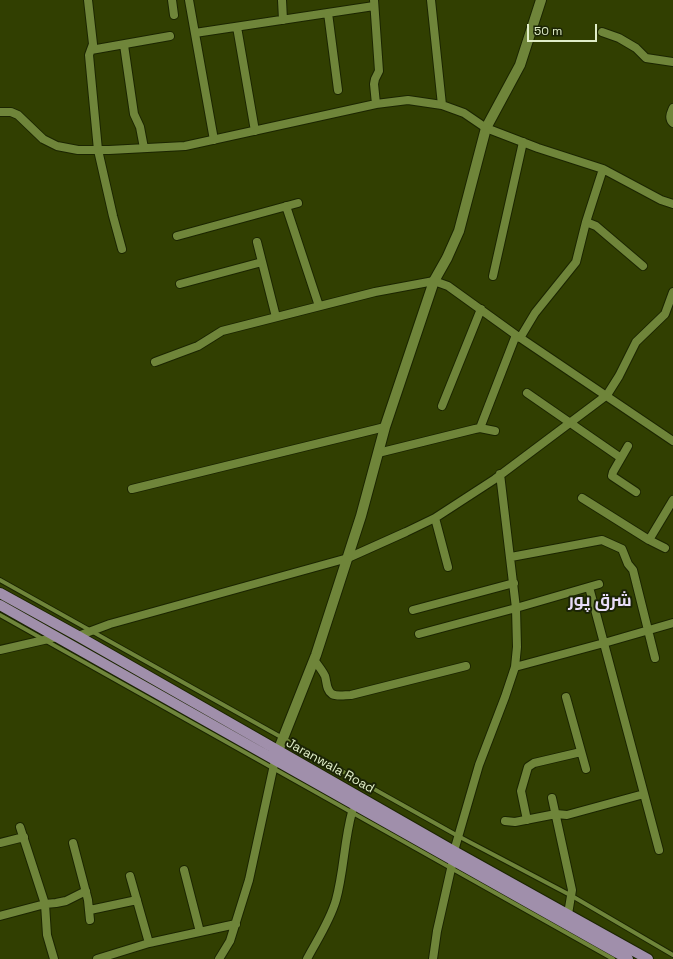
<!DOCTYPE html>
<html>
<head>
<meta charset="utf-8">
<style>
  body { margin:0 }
  #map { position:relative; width:673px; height:959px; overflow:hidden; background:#313f01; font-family:"Space Grotesk",sans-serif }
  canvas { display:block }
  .scale { position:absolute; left:527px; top:24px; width:70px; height:18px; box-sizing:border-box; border:2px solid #e0eec8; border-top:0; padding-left:5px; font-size:12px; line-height:14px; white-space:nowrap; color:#e0eec8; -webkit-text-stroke:3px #1b2405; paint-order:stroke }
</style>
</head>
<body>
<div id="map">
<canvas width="673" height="959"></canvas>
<div class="scale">50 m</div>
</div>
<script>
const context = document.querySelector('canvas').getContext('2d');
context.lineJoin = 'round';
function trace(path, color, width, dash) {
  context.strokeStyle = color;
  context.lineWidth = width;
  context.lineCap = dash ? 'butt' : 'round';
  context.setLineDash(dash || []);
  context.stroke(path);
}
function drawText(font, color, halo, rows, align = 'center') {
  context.font = font + ' "Space Grotesk",Cairo,sans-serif';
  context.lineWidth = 4;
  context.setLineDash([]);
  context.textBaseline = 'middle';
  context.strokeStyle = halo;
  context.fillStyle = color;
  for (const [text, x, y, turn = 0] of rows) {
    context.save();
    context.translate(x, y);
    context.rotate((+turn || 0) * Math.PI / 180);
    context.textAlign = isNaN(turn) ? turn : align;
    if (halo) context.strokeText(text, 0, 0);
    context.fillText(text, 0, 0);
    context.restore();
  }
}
const service = new Path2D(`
  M 0,580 L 458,836 L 572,896 L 673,955
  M 0,615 L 613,959`);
const minor = new Path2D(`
  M 88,0 L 93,44 L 89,55 L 98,150 L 113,216 L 122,249
  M 172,0 L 174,15
  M 189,0 L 214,140
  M 282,0 L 283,20
  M 374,0 L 379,71 L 375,79 L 374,84 L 376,104
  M 431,0 L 442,105
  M 328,13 L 338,90
  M 237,27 L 255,131
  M 602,32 L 619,38 L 636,48 L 646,58 L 673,62
  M 195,33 L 374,6
  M 124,45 L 134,114 L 140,127 L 144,148
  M 91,50 L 170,36
  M 673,108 C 671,113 668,118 673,123
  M 0,112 L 11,112 L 18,115 L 43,139 L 57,146 L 78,150 L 109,150 L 185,146 L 376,104 L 408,100 L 442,105 L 464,113 L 486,128 L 538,148 L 603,169 L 661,200 L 673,204
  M 286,206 L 319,306
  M 586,222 L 596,226 L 643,266
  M 177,236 L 298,203
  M 257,242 L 276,317
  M 493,276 L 523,142
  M 180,284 L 262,262
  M 520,338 L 535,313 L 576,262 L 586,222 L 603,169
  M 155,362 L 198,346 L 222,331 L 375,292 L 434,281 L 448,286 L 516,335 L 673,441
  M 527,393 L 621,458
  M 442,406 L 481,309
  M 480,428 L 516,335
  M 628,446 L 613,472 L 612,476 L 636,492
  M 378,453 L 475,429 L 480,428 L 495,431
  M 132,489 L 385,427
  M 582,498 L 649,540 L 665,548
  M 435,518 L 448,567
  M 649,540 L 673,500
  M 511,557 L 602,540 L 622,549 L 628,564 L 633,570 L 655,658
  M 589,587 L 659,850
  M 413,610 L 514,583
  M 419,634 L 516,608 L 599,584
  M 78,636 L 110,624 L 348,558 L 406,532 L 435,518 L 495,479 L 607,395 L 619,376 L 636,342 L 665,314 L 673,292
  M 0,650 L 57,637
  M 314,660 C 318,665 322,670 325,676 C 327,682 326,690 332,694 C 337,697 345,695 351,695 L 466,666
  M 515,667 L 604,643 L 673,623
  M 566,697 L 586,769
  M 552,798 L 572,890 L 568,914
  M 527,820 L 521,791 L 528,767 L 534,763 L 581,752
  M 505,821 L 515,822 L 556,814 L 567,815 L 644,794
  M 20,827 L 45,904 L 47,935 L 54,959
  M 0,843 L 24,837
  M 73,843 L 88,900 L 90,920
  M 454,851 L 479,765 L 505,697 L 515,667 L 517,647 L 516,608 L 500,474
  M 184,870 L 200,932
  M 130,876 L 149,943
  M 90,910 L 137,900
  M 0,916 L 45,904 L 56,903 L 66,901 L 86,891
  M 97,959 L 149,943 L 236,924
  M 219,959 L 230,941 L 249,880 L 275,760
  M 307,959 C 317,940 330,921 336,900 C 344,871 344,841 352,812
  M 433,959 L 437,931 L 453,860`);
const tertiary = new Path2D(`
  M 278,751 L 316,655 L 361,516 L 385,427 L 434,281 L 447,258 L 459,231 L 486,128 L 520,65 L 541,0`);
const primary = new Path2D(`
  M 0,593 L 78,636 L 454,851 L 648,959
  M 0,605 L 628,959`);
const streetNames = [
  ["Jaranwala Road",330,766,29]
];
const districtNames = [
  ["شرق پور",600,601]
];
trace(service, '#1b2500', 6);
trace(minor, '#1b2500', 10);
trace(tertiary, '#1b2500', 12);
trace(primary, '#1b2500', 12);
trace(service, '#6f853a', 4);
trace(minor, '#6f853a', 8);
trace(tertiary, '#6f853a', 10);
trace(primary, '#a08fab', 10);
drawText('13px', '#e0eec8', '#1b2405', streetNames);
drawText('bold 17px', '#e8ddf9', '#1b2405', districtNames);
</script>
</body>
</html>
